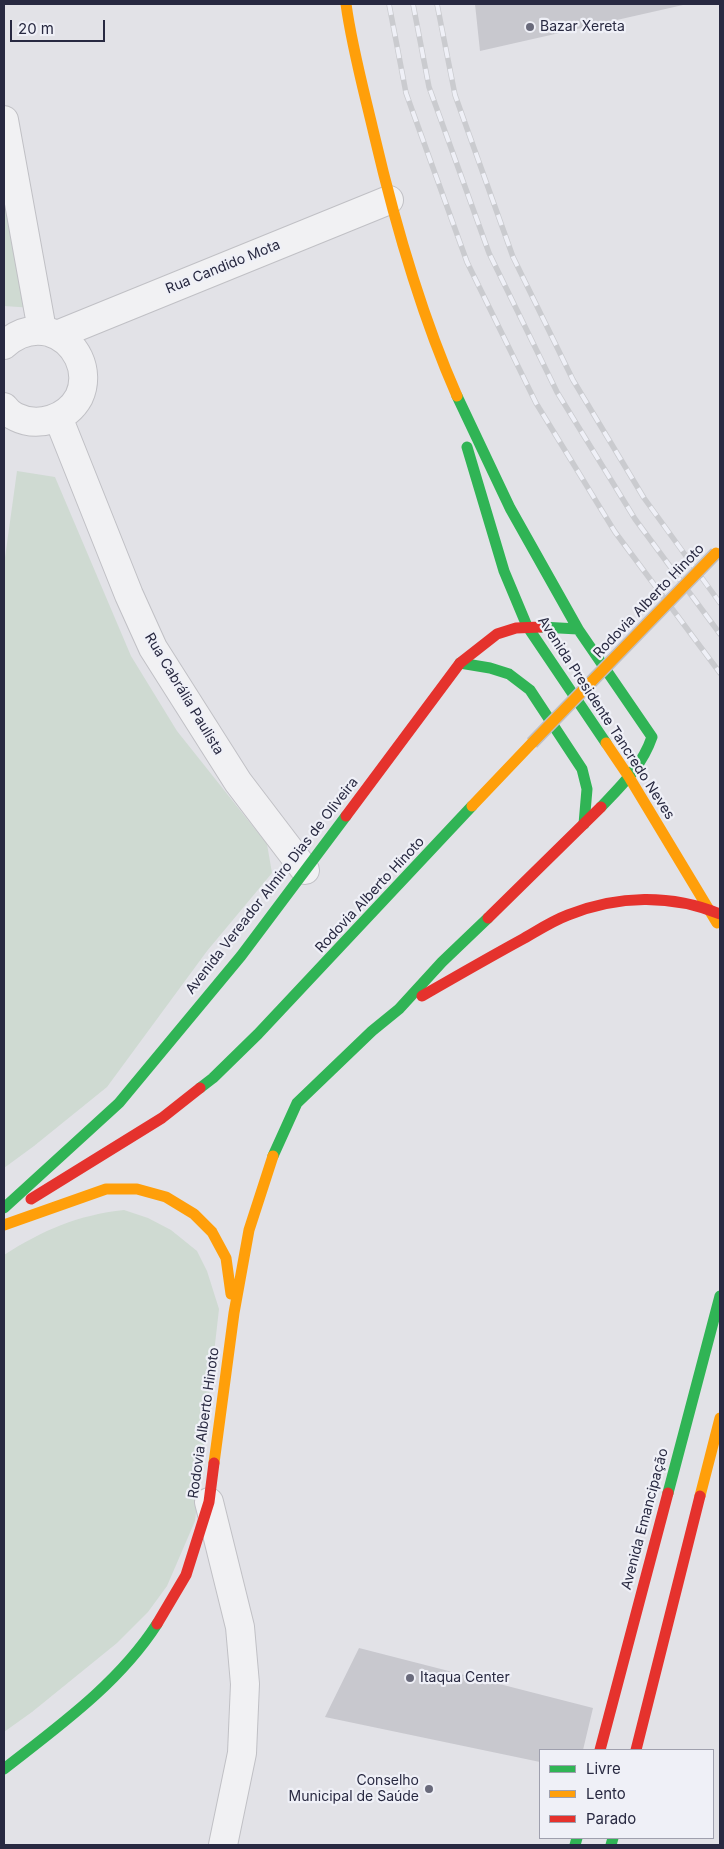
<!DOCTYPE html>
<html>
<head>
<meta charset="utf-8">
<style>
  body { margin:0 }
  #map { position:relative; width:724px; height:1849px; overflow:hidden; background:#e2e2e7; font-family:Inter,sans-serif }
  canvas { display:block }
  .frame { position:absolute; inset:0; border:5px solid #282941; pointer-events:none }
  .legend { position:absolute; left:539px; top:1749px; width:175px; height:90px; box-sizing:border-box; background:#eff0f7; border:1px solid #9fa0ae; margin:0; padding:6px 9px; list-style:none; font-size:15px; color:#282941 }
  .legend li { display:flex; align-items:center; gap:10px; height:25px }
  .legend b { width:25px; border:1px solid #9fa0ae }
  .scale { position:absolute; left:10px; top:20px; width:95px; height:22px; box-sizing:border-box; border:2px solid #282941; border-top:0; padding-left:6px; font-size:15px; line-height:18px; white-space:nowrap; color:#282941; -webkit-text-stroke:4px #eff0f7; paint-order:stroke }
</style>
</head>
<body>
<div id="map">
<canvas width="724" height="1849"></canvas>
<div class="frame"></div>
<ul class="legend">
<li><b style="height:6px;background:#30b455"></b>Livre</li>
<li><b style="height:6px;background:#ff9f0a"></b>Lento</li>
<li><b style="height:6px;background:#e5322d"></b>Parado</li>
</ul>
<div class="scale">20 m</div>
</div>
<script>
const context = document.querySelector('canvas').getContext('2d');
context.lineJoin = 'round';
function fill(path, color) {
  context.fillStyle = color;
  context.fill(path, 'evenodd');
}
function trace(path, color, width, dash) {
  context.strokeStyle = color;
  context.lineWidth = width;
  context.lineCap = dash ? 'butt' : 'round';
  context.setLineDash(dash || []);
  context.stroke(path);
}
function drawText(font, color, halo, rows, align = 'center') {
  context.font = font + ' Inter,sans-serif';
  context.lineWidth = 4.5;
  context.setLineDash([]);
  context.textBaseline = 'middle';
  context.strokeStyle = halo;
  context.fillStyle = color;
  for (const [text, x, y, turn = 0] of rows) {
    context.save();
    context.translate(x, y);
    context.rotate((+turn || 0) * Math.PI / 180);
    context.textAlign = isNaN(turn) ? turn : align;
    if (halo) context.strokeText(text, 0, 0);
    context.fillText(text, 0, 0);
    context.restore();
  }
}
const green = new Path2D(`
  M 4,190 L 34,308 L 4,306 Z
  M 17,471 L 55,477 L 131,656 L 177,731 L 267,844 L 272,873 L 207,951 L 107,1087 L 34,1146 L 4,1168 L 4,565 Z
  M 124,1210 L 148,1218 L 171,1230 L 197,1251 L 207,1271 L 219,1309 L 195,1521 L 167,1586 L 148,1612 L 117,1643 L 32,1712 L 4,1732 L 4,1255 C 43,1230 78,1215 124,1210 Z`);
const building = new Path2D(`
  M 475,4 L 683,4 L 683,5 L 480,51 Z
  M 359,1648 L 593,1708 L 583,1750 L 540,1750 L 540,1762 L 325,1717 Z`);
const street = new Path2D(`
  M 4,120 L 42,330
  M 57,335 L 389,200
  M 4,345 C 17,333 32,328 49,332 C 76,340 91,371 79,397 C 67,419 38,428 16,417 C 11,415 7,411 4,407
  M 58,417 L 129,595 L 153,648 L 238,782 L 305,870
  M 209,1502 L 240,1627 L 245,1684 L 242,1753 L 223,1845`);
const fast = new Path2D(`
  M 457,396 L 510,508 L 578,629
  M 467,447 L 504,571 L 527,626 L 606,743
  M 541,627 L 578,629 L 652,737 C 642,766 622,785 601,807
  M 460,663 L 490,668 L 509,674 L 530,690 L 582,769 L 587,789 L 584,824
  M 200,1088 L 213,1078 L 258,1034 L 472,806
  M 273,1156 L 297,1103 L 372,1031 L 399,1009 L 442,962 L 488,918
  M 4,1208 L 119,1103 L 241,956 L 346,816
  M 668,1493 L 720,1296
  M 4,1769 C 59,1726 119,1683 157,1624
  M 575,1845 L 577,1838
  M 611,1845 L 613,1838`);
const slow = new Path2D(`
  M 346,4 C 352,48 364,91 374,134 C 395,224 420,312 457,396
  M 606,743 L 629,777 L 717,923
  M 472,806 L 532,743
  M 4,1225 L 106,1189 L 137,1189 L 166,1197 L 194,1214 L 212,1232 L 226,1258 L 231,1294
  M 214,1463 L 234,1313 L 249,1230 L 273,1156
  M 700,1496 L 720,1418`);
const jam = new Path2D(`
  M 346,816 L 460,663 L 497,634 L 516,628 L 541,627
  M 488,918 L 601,807
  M 422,996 C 455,977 488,958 521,940 C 537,931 552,921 568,915 C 618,895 671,894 720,914
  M 31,1199 L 162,1118 L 200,1088
  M 157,1624 L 186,1575 L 209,1502 L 214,1463
  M 600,1750 L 668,1493
  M 636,1750 L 700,1496`);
const rail = new Path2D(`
  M 389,4 L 406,93 L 467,262 L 536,403 L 615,532 L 720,673
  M 413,4 L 429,87 L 489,253 L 557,392 L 635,519 L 720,634
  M 437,4 L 455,95 L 513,257 L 573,380 L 644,498 L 720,603`);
const slowBridge = new Path2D(`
  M 532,743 L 716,553`);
const markers = [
  [530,27,5,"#696a7b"],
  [410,1678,5,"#696a7b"],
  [429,1789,5,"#696a7b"]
];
const poiNames = [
  ["Bazar Xereta",540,27],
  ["Itaqua Center",420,1678],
  ["Conselho",419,1781,"right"],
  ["Municipal de Saúde",419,1797,"right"]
];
const streetNames = [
  ["Rua Candido Mota",223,267,-22],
  ["Rodovia Alberto Hinoto",649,601,-46],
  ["Rua Cabrália Paulista",184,694,59],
  ["Avenida Presidente Tancredo Neves",606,718,57],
  ["Avenida Vereador Almiro Dias de Oliveira",272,886,-52],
  ["Rodovia Alberto Hinoto",370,895,-47],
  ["Rodovia Alberto Hinoto",204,1423,-82],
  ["Avenida Emancipação",645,1519,-75]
];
fill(green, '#cfdad2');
fill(building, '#c8c8ce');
trace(street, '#c0c0c5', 30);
trace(street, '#f1f1f3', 28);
trace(fast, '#30b455', 11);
trace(slow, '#ff9f0a', 11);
trace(jam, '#e5322d', 11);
trace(rail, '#cacbcf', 5.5);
trace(rail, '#eff0f7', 4, [11]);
trace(slowBridge, '#bebfc5', 14, []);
trace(slowBridge, '#ff9f0a', 11);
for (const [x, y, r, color] of markers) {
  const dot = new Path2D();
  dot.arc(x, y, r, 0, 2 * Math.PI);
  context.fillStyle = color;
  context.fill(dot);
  trace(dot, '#eff0f7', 2);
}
drawText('14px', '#282941', '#eff0f7', poiNames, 'left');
drawText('14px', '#282941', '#eff0f7', streetNames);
</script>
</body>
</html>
